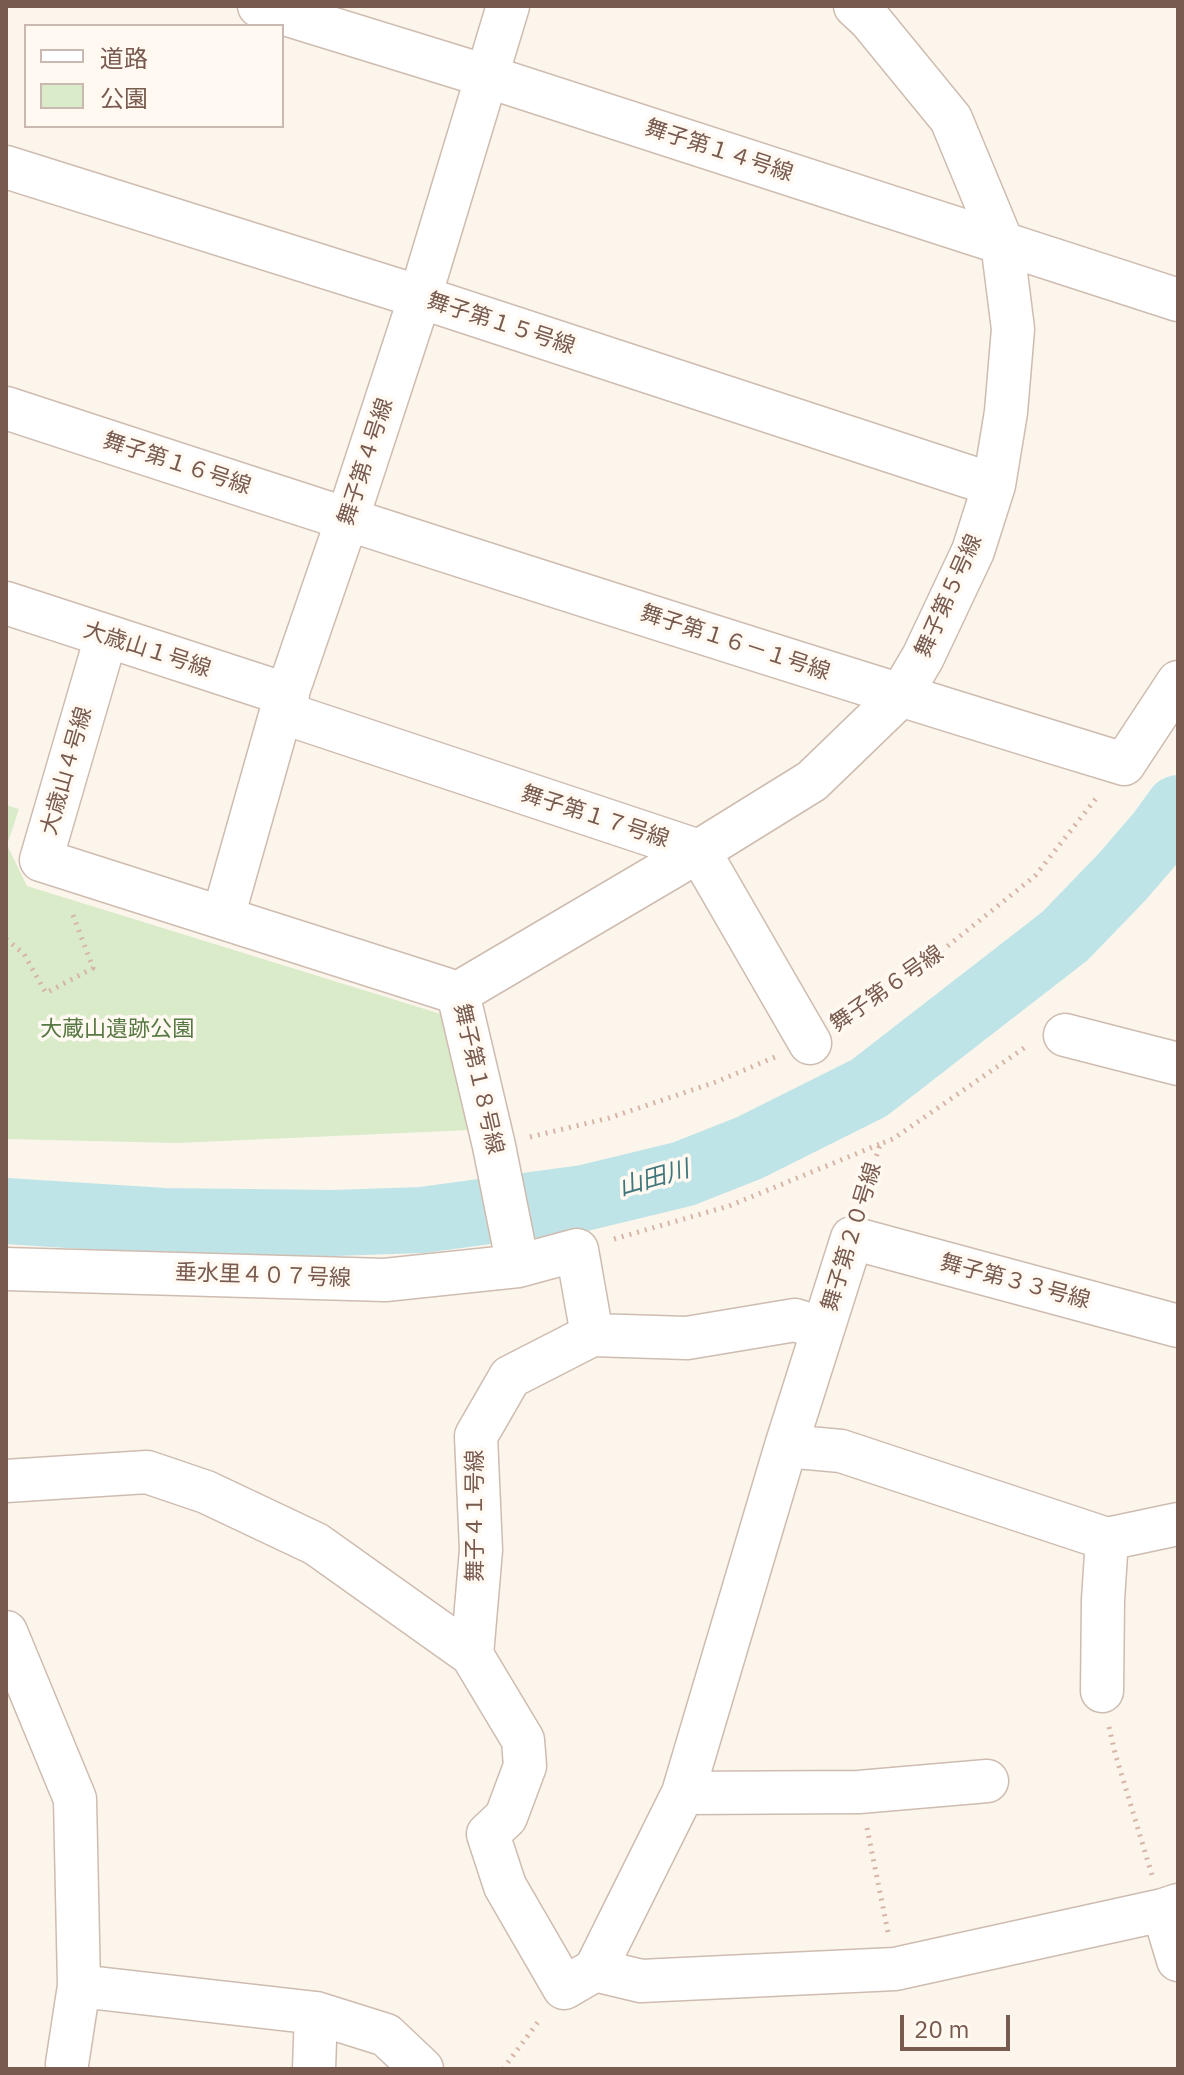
<!DOCTYPE html>
<html>
<head>
<meta charset="utf-8">
<style>
  body { margin:0 }
  #map { position:relative; width:1184px; height:2075px; overflow:hidden; background:#fcf5ec; font-family:"IBM Plex Sans","Noto Sans JP",sans-serif }
  canvas { display:block }
  .frame { position:absolute; inset:0; border:8px solid #785a4e; pointer-events:none }
  .legend { position:absolute; left:24px; top:24px; width:260px; height:104px; box-sizing:border-box; background:#fff9f2; border:2px solid #c9b9b0; margin:0; padding:10px 14px; list-style:none; font-size:24px; color:#785a4e }
  .legend li { display:flex; align-items:center; gap:16px; height:40px }
  .legend b { width:40px; border:2px solid #c9b9b0 }
  .scale { position:absolute; left:900px; top:2015px; width:110px; height:36px; box-sizing:border-box; border:4px solid #785a4e; border-top:0; padding-left:10px; font-size:24px; line-height:28px; white-space:nowrap; color:#785a4e; -webkit-text-stroke:6px #fff9f2; paint-order:stroke }
</style>
</head>
<body>
<div id="map">
<canvas width="1184" height="2075"></canvas>
<div class="frame"></div>
<ul class="legend">
<li><b style="height:10px;background:#fff"></b>道路</li>
<li><b style="height:22px;background:#d9ebc9"></b>公園</li>
</ul>
<div class="scale">20 m</div>
</div>
<script>
const context = document.querySelector('canvas').getContext('2d');
context.lineJoin = 'round';
function fill(path, color) {
  context.fillStyle = color;
  context.fill(path, 'evenodd');
}
function trace(path, color, width, dash) {
  context.strokeStyle = color;
  context.lineWidth = width;
  context.lineCap = dash ? 'butt' : 'round';
  context.setLineDash(dash || []);
  context.stroke(path);
}
function drawText(font, color, halo, rows, align = 'center') {
  context.font = font + ' "IBM Plex Sans","Noto Sans JP",sans-serif';
  context.lineWidth = 7;
  context.setLineDash([]);
  context.textBaseline = 'middle';
  context.strokeStyle = halo;
  context.fillStyle = color;
  for (const [text, x, y, turn = 0] of rows) {
    context.save();
    context.translate(x, y);
    context.rotate((+turn || 0) * Math.PI / 180);
    context.textAlign = isNaN(turn) ? turn : align;
    if (halo) context.strokeText(text, 0, 0);
    context.fillText(text, 0, 0);
    context.restore();
  }
}
const green = new Path2D(`
  M 6,805 L 19,809 L 7,845 L 27,886 L 444,1015 L 470,1130 L 177,1143 L 6,1139 Z`);
const river = new Path2D(`
  M 6,1211 L 164,1221 L 333,1223 L 422,1220 L 584,1198 L 683,1174 L 749,1148 L 869,1088 L 1065,936 L 1122,877 L 1160,833 L 1178,808`);
const path = new Path2D(`
  M 6,939 L 24,954 L 46,993 L 93,968 L 71,910
  M 843,1020 L 934,957 L 1035,876 L 1098,796
  M 530,1137 L 609,1118 L 716,1082 L 775,1057
  M 863,1202 L 880,1144 L 893,1139 L 1027,1046
  M 614,1239 L 729,1206 L 880,1144
  M 1109,1727 L 1115,1753 L 1152,1875
  M 867,1828 L 888,1932
  M 503,2069 L 541,2018`);
const street = new Path2D(`
  M 259,6 L 486,76 L 1178,300
  M 6,167 L 420,297 L 994,485
  M 6,408 C 378,530 750,650 1124,764 L 1178,682
  M 6,603 L 288,695
  M 106,637 L 41,860 L 458,993 L 494,1146 L 518,1266
  M 281,712 L 699,851 L 810,1043
  M 223,917 L 281,712 L 347,520 L 420,297 L 508,6
  M 458,993 L 699,851 L 812,781 L 900,696 L 923,657 L 973,551 L 994,485 L 1006,412 L 1013,329 L 1002,242 L 951,119 L 870,20 L 855,6
  M 1065,1035 L 1178,1064
  M 6,1269 L 385,1280 L 518,1266 L 577,1250 L 592,1335
  M 786,1446 L 852,1238 L 1178,1326
  M 6,1481 L 147,1472 L 206,1492 L 316,1544 L 472,1655 L 523,1740 L 525,1766 L 506,1817 L 488,1834 L 505,1886 L 564,1988 L 595,1970 L 683,1793 L 786,1446 L 841,1451 L 1107,1539 L 1178,1524
  M 6,1632 L 75,1799 L 79,1986 L 67,2064
  M 472,1655 L 481,1550 L 476,1436 L 510,1377 L 592,1335 L 687,1338 L 795,1320 L 823,1329
  M 1102,1691 L 1103,1600 L 1107,1539
  M 683,1793 L 859,1792 L 987,1781
  M 1163,1910 L 1178,1960
  M 595,1970 L 641,1981 L 895,1969 L 1163,1910 L 1178,1905
  M 79,1986 L 316,2013 L 386,2035 L 422,2069
  M 314,2069 L 316,2013`);
const streetNames = [
  ["舞子第１４号線",719,151,18],
  ["舞子第１５号線",501,324,18],
  ["舞子第４号線",366,462,-72],
  ["舞子第１６号線",177,464,18],
  ["舞子第５号線",949,596,-66],
  ["舞子第１６－１号線",735,643,18],
  ["大歳山１号線",147,650,18],
  ["大歳山４号線",67,771,-74],
  ["舞子第１７号線",595,817,18],
  ["舞子第６号線",887,989,-35],
  ["舞子第１８号線",478,1079,77],
  ["舞子第２０号線",852,1237,-73],
  ["垂水里４０７号線",263,1276,2],
  ["舞子第３３号線",1015,1282,15],
  ["舞子４１号線",476,1516,-90]
];
const parkNames = [
  ["大蔵山遺跡公園",117,1030]
];
const waterNames = [
  ["山田川",654,1179,-16]
];
fill(green, '#d9ebc9');
trace(river, '#bfe4e7', 66);
trace(street, '#cfbcb0', 45);
trace(path, '#d7b5a6', 5, [2, 6]);
trace(street, '#fff', 42);
drawText('22px', '#785a4e', '#fff9f2', streetNames);
drawText('22px', '#567842', '#fff9f2', parkNames);
drawText('italic 24px', '#41777c', '#fff9f2', waterNames);
</script>
</body>
</html>
